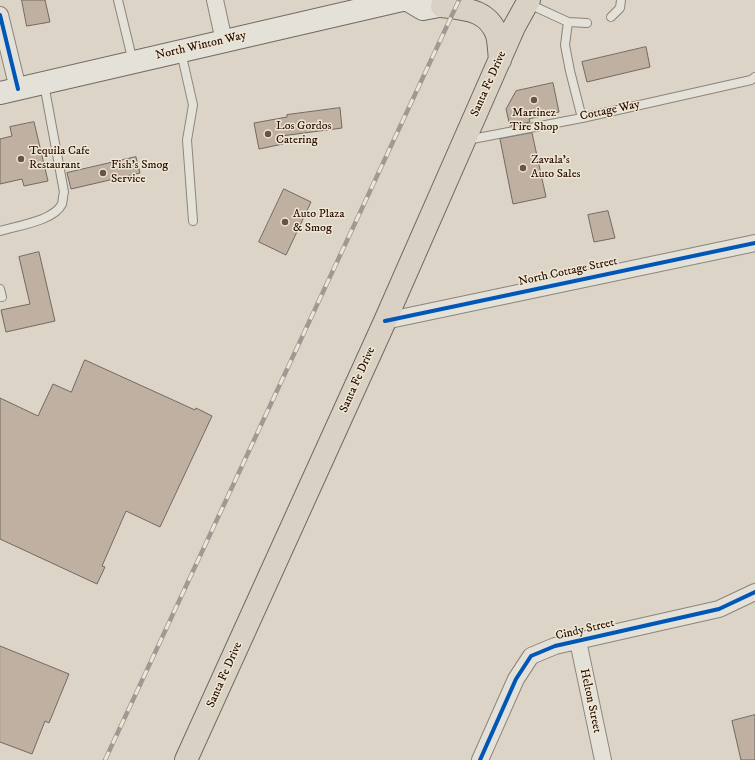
<!DOCTYPE html>
<html>
<head>
<meta charset="utf-8">
<style>
  body { margin:0 }
  canvas { display:block; background:#dcd4c6 }
</style>
</head>
<body>
<canvas width="755" height="760"></canvas>
<script>
const context = document.querySelector('canvas').getContext('2d');
context.lineJoin = 'round';
function fill(path, color) {
  context.fillStyle = color;
  context.fill(path, 'evenodd');
}
function trace(path, color, width, dash) {
  context.strokeStyle = color;
  context.lineWidth = width;
  context.lineCap = dash ? 'butt' : 'round';
  context.setLineDash(dash || []);
  context.stroke(path);
}
function drawText(font, color, halo, rows, align = 'center') {
  context.font = font + ' "IM FELL DW Pica",serif';
  context.lineWidth = 3;
  context.setLineDash([]);
  context.textBaseline = 'middle';
  context.strokeStyle = halo;
  context.fillStyle = color;
  for (const [text, x, y, turn = 0] of rows) {
    context.save();
    context.translate(x, y);
    context.rotate((+turn || 0) * Math.PI / 180);
    context.textAlign = isNaN(turn) ? turn : align;
    if (halo) context.strokeText(text, 0, 0);
    context.fillText(text, 0, 0);
    context.restore();
  }
}
const building = new Path2D(`
  M 22,0 L 45,0 L 50,22 L 27,26 Z
  M 646,47 L 650,67 L 587,82 L 582,62 Z
  M 553,83 L 559,112 L 529,119 L 530,122 L 510,126 L 506,109 L 516,91 Z
  M 340,108 L 342,128 L 281,136 L 283,144 L 259,149 L 254,123 L 287,117 L 287,115 Z
  M 34,122 L 48,181 L 24,186 L 22,179 L 0,184 L 0,139 L 12,136 L 10,127 Z
  M 532,133 L 546,197 L 513,204 L 500,139 Z
  M 136,157 L 140,173 L 71,189 L 67,173 Z
  M 284,189 L 311,202 L 286,255 L 259,242 Z
  M 608,211 L 615,238 L 594,242 L 588,215 Z
  M 39,252 L 55,321 L 6,332 L 1,310 L 30,304 L 19,257 Z
  M 85,360 L 195,410 L 196,408 L 212,416 L 160,527 L 126,511 L 102,566 L 105,567 L 97,584 L 0,539 L 0,398 L 38,416 L 53,384 L 71,392 Z
  M 0,646 L 69,674 L 49,723 L 45,721 L 32,754 L 0,742 Z
  M 755,715 L 755,760 L 741,760 L 732,721 Z`);
const lane = new Path2D(`
  M 118,0 L 133,62
  M 527,3 L 568,22 L 587,23
  M 611,17 L 620,8 L 621,0
  M 568,22 L 565,45 L 570,71 L 582,118
  M 181,52 L 193,105 L 187,140 L 193,221
  M 467,140 L 582,118 L 751,80 L 755,77
  M 0,231 C 16,226 54,221 62,204 C 63,200 63,195 64,192 L 44,84
  M 0,289 L 2,297`);
const street = new Path2D(`
  M 215,0 L 224,41
  M 0,15 L 18,89
  M 385,321 L 755,243
  M 578,641 L 603,760
  M 480,760 L 516,679 L 531,656 L 555,646 L 719,609 L 755,592`);
const secondary = new Path2D(`
  M 408,0 L 423,9 L 460,2
  M 0,93 L 402,0`);
const primary = new Path2D(`
  M 442,6 C 464,9 488,9 497,35 C 499,42 499,52 500,60
  M 186,760 L 385,321 L 514,27 L 529,0`);
const rail = new Path2D(`
  M 105,760 L 459,0`);
const cycleway = new Path2D(`
  M 0,15 L 18,89
  M 385,321 L 755,243
  M 480,760 L 516,679 L 531,656 L 555,646 L 719,609 L 755,592`);
const markers = [
  [534,100,4,"#685346"],
  [268,134,4,"#685346"],
  [21,159,4,"#685346"],
  [523,168,4,"#685346"],
  [103,173,4,"#685346"],
  [285,222,4,"#685346"]
];
const streetNames = [
  ["North Winton Way",201,46,-13],
  ["Santa Fe Drive",489,84,-66],
  ["Cottage Way",610,111,-12],
  ["North Cottage Street",568,272,-12],
  ["Santa Fe Drive",358,380,-66],
  ["Cindy Street",585,630,-13],
  ["Santa Fe Drive",225,675,-66],
  ["Helton Street",590,701,78]
];
const poiNames = [
  ["Martinez",534,114,"center"],
  ["Tire Shop",534,128,"center"],
  ["Los Gordos",276,127],
  ["Catering",276,141],
  ["Tequila Cafe",29,152],
  ["Restaurant",29,166],
  ["Zavala's",531,161],
  ["Auto Sales",531,175],
  ["Fish's Smog",111,166],
  ["Service",111,180],
  ["Auto Plaza",293,215],
  ["& Smog",293,229]
];
fill(building, '#bfb0a2');
trace(building, '#726961', 1);
trace(lane, '#8c847b', 10);
trace(street, '#8c847b', 18);
trace(secondary, '#726961', 24);
trace(primary, '#726961', 24);
trace(lane, '#e4e1d9', 8);
trace(street, '#e4e1d9', 16);
trace(secondary, '#e4e1d9', 22);
trace(primary, '#d8d1c4', 22);
trace(rail, '#a09993', 4.5);
trace(rail, '#eee6d4', 3, [9]);
trace(cycleway, '#0057b8', 4);
for (const [x, y, r, color] of markers) {
  const dot = new Path2D();
  dot.arc(x, y, r, 0, 2 * Math.PI);
  context.fillStyle = color;
  context.fill(dot);
  trace(dot, '#eee6d4', 1.5);
}
drawText('12px', '#290d01', '#eee6d4', streetNames);
drawText('12px', '#290d01', '#eee6d4', poiNames, 'left');
</script>
</body>
</html>
